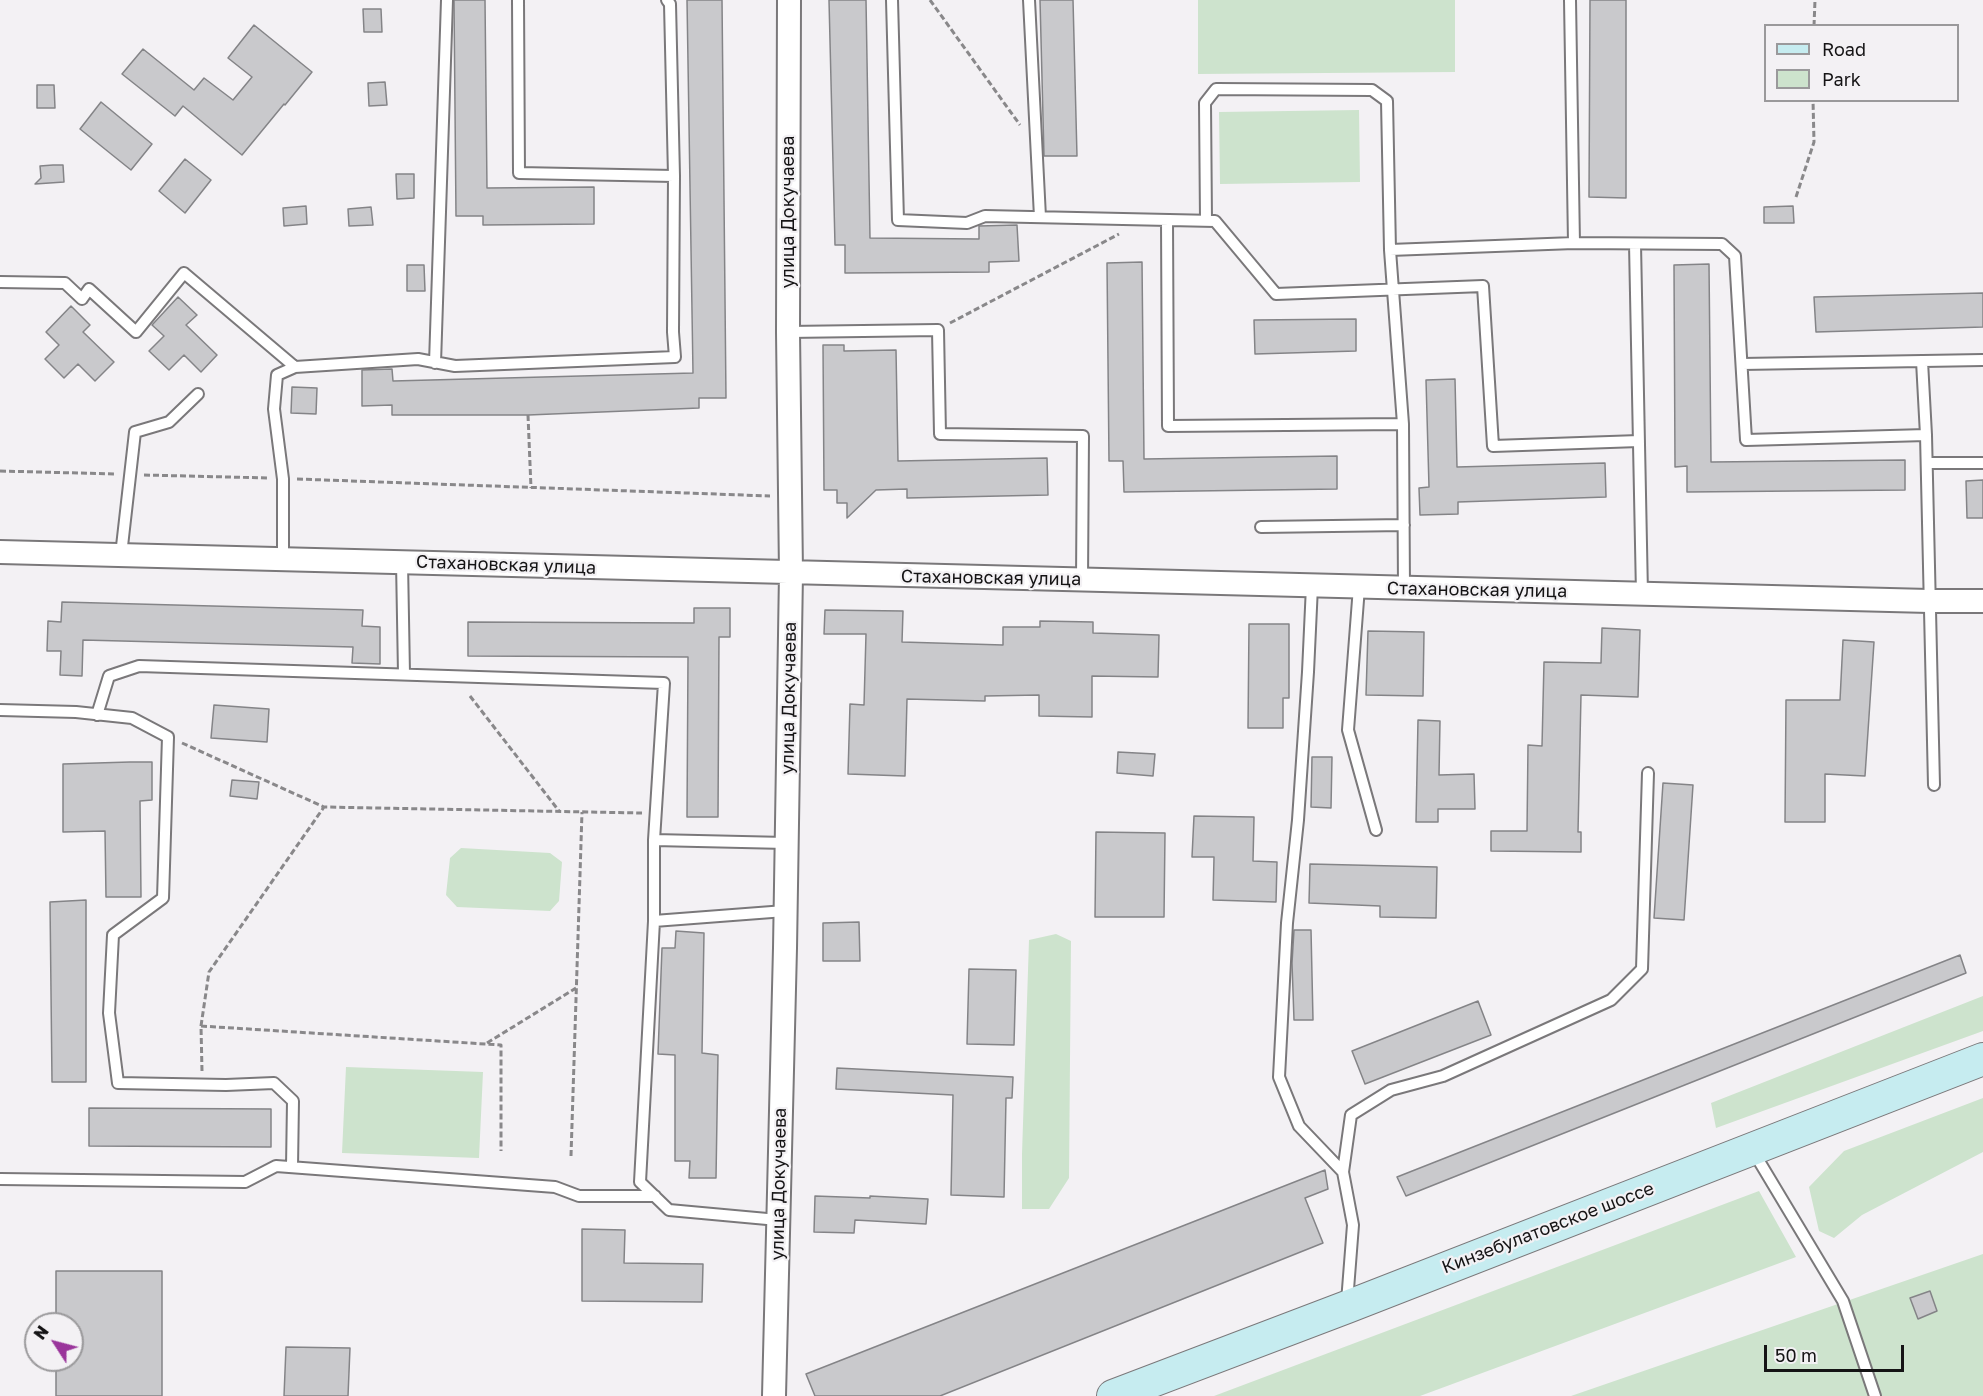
<!DOCTYPE html>
<html>
<head>
<meta charset="utf-8">
<style>
  body { margin:0 }
  #map { position:relative; width:1983px; height:1396px; overflow:hidden; background:#f3f1f4; font-family:"Golos Text",sans-serif }
  canvas { display:block }
  .legend { position:absolute; left:1764px; top:24px; width:195px; height:78px; box-sizing:border-box; background:#f3f1f4; border:2px solid #9a999b; margin:0; padding:8px 10px; list-style:none; font-size:18px; color:#151415 }
  .legend li { display:flex; align-items:center; gap:12px; height:30px }
  .legend b { width:30px; border:2px solid #9a999b }
  .north { position:absolute; left:24px; top:1312px; width:60px; height:60px; box-sizing:border-box; background:#f3f1f4; border:2px solid #9a999b; border-radius:50%; rotate:306deg; font-size:16px; font-weight:700; line-height:24px; text-align:center; color:#151415 }
  .north::after { content:''; display:block; margin:auto; width:21px; height:27px; background:#9a359b; clip-path:polygon(50% 0,100% 100%,50% 72%,0 100%) }
  .scale { position:absolute; left:1764px; top:1345px; width:140px; height:27px; box-sizing:border-box; border:3px solid #151415; border-top:0; padding-left:8px; font-size:18px; line-height:21px; white-space:nowrap; color:#151415; -webkit-text-stroke:4px #f3f1f4; paint-order:stroke }
</style>
</head>
<body>
<div id="map">
<canvas width="1983" height="1396"></canvas>
<ul class="legend">
<li><b style="height:8px;background:#c6ecf0"></b>Road</li>
<li><b style="height:16px;background:#cde3cd"></b>Park</li>
</ul>
<div class="north">N</div>
<div class="scale">50 m</div>
</div>
<script>
const context = document.querySelector('canvas').getContext('2d');
context.lineJoin = 'round';
function fill(path, color) {
  context.fillStyle = color;
  context.fill(path, 'evenodd');
}
function trace(path, color, width, dash) {
  context.strokeStyle = color;
  context.lineWidth = width;
  context.lineCap = dash ? 'butt' : 'round';
  context.setLineDash(dash || []);
  context.stroke(path);
}
function drawText(font, color, halo, rows, align = 'center') {
  context.font = font + ' "Golos Text",sans-serif';
  context.lineWidth = 4.5;
  context.setLineDash([]);
  context.textBaseline = 'middle';
  context.strokeStyle = halo;
  context.fillStyle = color;
  for (const [text, x, y, turn = 0] of rows) {
    context.save();
    context.translate(x, y);
    context.rotate((+turn || 0) * Math.PI / 180);
    context.textAlign = isNaN(turn) ? turn : align;
    if (halo) context.strokeText(text, 0, 0);
    context.fillText(text, 0, 0);
    context.restore();
  }
}
const green = new Path2D(`
  M 1198,0 L 1455,0 L 1455,72 L 1198,74 Z
  M 1359,110 L 1360,182 L 1220,184 L 1219,112 Z
  M 461,848 L 550,853 L 562,862 L 559,901 L 550,911 L 457,907 L 446,895 L 450,858 Z
  M 1056,934 L 1071,941 L 1069,1178 L 1049,1209 L 1022,1209 L 1022,1154 L 1029,940 Z
  M 1983,996 L 1983,1031 L 1716,1128 L 1711,1103 Z
  M 346,1067 L 483,1072 L 479,1158 L 342,1153 Z
  M 1983,1098 L 1983,1152 L 1862,1215 L 1834,1238 L 1819,1231 L 1809,1187 L 1844,1151 Z
  M 1759,1191 L 1796,1257 L 1420,1396 L 1214,1396 Z
  M 1983,1254 L 1983,1396 L 1571,1396 Z`);
const building = new Path2D(`
  M 454,0 L 485,0 L 487,188 L 594,187 L 594,224 L 483,225 L 483,216 L 456,216 Z
  M 687,0 L 722,0 L 726,398 L 699,398 L 699,408 L 528,415 L 392,415 L 392,405 L 362,406 L 362,370 L 392,369 L 393,381 L 693,373 Z
  M 829,0 L 866,0 L 870,238 L 979,239 L 979,226 L 1017,225 L 1019,261 L 989,262 L 989,272 L 845,273 L 845,245 L 835,245 Z
  M 1040,0 L 1073,0 L 1077,156 L 1044,156 Z
  M 1590,0 L 1626,0 L 1626,198 L 1589,197 Z
  M 363,9 L 381,9 L 382,32 L 364,32 Z
  M 254,25 L 312,72 L 285,105 L 284,104 L 242,155 L 183,106 L 175,116 L 122,74 L 143,49 L 194,90 L 204,78 L 233,100 L 252,77 L 228,58 Z
  M 385,82 L 387,105 L 369,106 L 368,83 Z
  M 37,85 L 54,85 L 55,108 L 37,108 Z
  M 101,102 L 152,144 L 131,170 L 80,129 Z
  M 185,159 L 211,180 L 185,213 L 159,191 Z
  M 53,165 L 63,165 L 64,182 L 35,184 L 41,178 L 40,166 Z
  M 396,174 L 414,174 L 414,198 L 397,199 Z
  M 306,206 L 307,224 L 284,226 L 283,208 Z
  M 1793,206 L 1794,223 L 1764,223 L 1764,207 Z
  M 371,207 L 373,225 L 349,226 L 348,209 Z
  M 1142,262 L 1144,459 L 1337,456 L 1337,489 L 1124,492 L 1123,461 L 1109,461 L 1107,263 Z
  M 1709,264 L 1711,462 L 1905,460 L 1905,490 L 1687,492 L 1687,466 L 1675,467 L 1674,265 Z
  M 407,265 L 424,265 L 425,291 L 407,291 Z
  M 1983,293 L 1983,327 L 1816,332 L 1814,297 Z
  M 178,297 L 197,315 L 186,325 L 217,355 L 201,372 L 184,355 L 169,370 L 149,351 L 164,336 L 152,325 Z
  M 71,306 L 90,325 L 83,332 L 114,362 L 95,381 L 78,364 L 64,378 L 45,359 L 59,345 L 46,332 Z
  M 1356,319 L 1356,351 L 1255,354 L 1254,320 Z
  M 823,345 L 844,345 L 844,351 L 896,350 L 898,461 L 1047,458 L 1048,495 L 907,498 L 907,489 L 876,490 L 847,518 L 847,503 L 837,503 L 837,490 L 824,490 Z
  M 1455,379 L 1457,467 L 1605,463 L 1606,497 L 1458,502 L 1458,514 L 1420,515 L 1419,488 L 1429,487 L 1426,380 Z
  M 292,387 L 317,388 L 316,414 L 291,413 Z
  M 1983,480 L 1983,518 L 1967,518 L 1966,481 Z
  M 62,602 L 363,610 L 362,626 L 380,627 L 380,664 L 352,663 L 353,647 L 83,640 L 82,676 L 60,675 L 61,651 L 47,651 L 48,621 L 61,622 Z
  M 694,608 L 730,608 L 730,637 L 719,637 L 718,817 L 687,817 L 688,657 L 468,656 L 468,622 L 694,623 Z
  M 825,610 L 903,611 L 902,642 L 1003,645 L 1003,627 L 1040,627 L 1040,621 L 1093,622 L 1093,633 L 1159,635 L 1158,677 L 1092,676 L 1092,717 L 1039,716 L 1039,695 L 985,696 L 985,701 L 907,699 L 905,776 L 848,774 L 850,704 L 864,705 L 866,634 L 824,634 Z
  M 1249,624 L 1289,624 L 1289,698 L 1283,698 L 1283,728 L 1248,728 Z
  M 1602,628 L 1640,630 L 1638,697 L 1581,695 L 1578,832 L 1581,832 L 1581,852 L 1491,851 L 1491,831 L 1527,831 L 1528,745 L 1542,746 L 1544,662 L 1601,663 Z
  M 1368,631 L 1424,632 L 1423,696 L 1366,695 Z
  M 1843,640 L 1874,642 L 1865,776 L 1825,774 L 1825,822 L 1785,822 L 1786,700 L 1840,700 Z
  M 214,705 L 269,709 L 267,742 L 211,738 Z
  M 1418,720 L 1440,721 L 1439,775 L 1474,774 L 1475,809 L 1438,809 L 1438,822 L 1416,822 Z
  M 1118,752 L 1155,754 L 1153,776 L 1117,773 Z
  M 1312,757 L 1332,757 L 1331,808 L 1311,807 Z
  M 130,762 L 152,762 L 152,800 L 140,801 L 141,897 L 106,897 L 105,831 L 63,832 L 63,764 Z
  M 232,780 L 259,782 L 257,799 L 230,796 Z
  M 1663,783 L 1693,785 L 1684,920 L 1654,918 Z
  M 1194,816 L 1254,817 L 1253,861 L 1277,862 L 1276,902 L 1213,900 L 1214,857 L 1192,857 Z
  M 1096,832 L 1165,833 L 1164,917 L 1095,917 Z
  M 1310,864 L 1437,867 L 1436,918 L 1380,917 L 1380,906 L 1309,903 Z
  M 86,900 L 86,1082 L 52,1082 L 50,902 Z
  M 859,922 L 860,961 L 823,961 L 823,923 Z
  M 1294,930 L 1311,930 L 1313,1020 L 1294,1020 L 1292,963 Z
  M 676,931 L 704,933 L 702,1053 L 718,1055 L 716,1178 L 689,1178 L 690,1161 L 675,1161 L 675,1055 L 658,1054 L 662,948 L 675,948 Z
  M 1960,955 L 1966,973 L 1406,1196 L 1397,1177 Z
  M 969,969 L 1016,970 L 1014,1045 L 967,1044 Z
  M 1478,1001 L 1491,1035 L 1365,1084 L 1352,1051 Z
  M 837,1068 L 1013,1077 L 1012,1098 L 1006,1098 L 1004,1197 L 951,1195 L 953,1095 L 836,1089 Z
  M 89,1108 L 271,1109 L 271,1147 L 89,1146 Z
  M 1325,1170 L 1328,1189 L 1305,1198 L 1323,1243 L 940,1396 L 815,1396 L 806,1374 Z
  M 815,1196 L 870,1198 L 870,1196 L 928,1199 L 926,1224 L 855,1220 L 854,1233 L 814,1232 Z
  M 582,1229 L 625,1230 L 624,1263 L 703,1264 L 702,1302 L 582,1301 Z
  M 56,1271 L 162,1271 L 162,1396 L 56,1396 L 56,1360 L 72,1360 L 72,1324 L 56,1324 Z
  M 1930,1291 L 1937,1311 L 1918,1319 L 1910,1298 Z
  M 286,1347 L 350,1348 L 348,1396 L 284,1396 Z`);
const path = new Path2D(`
  M 930,0 L 1020,125
  M 1814,26 L 1815,0
  M 1796,197 L 1814,142 L 1813,100
  M 950,323 L 1119,234
  M 528,415 L 531,488
  M 0,471 L 116,474
  M 144,475 L 269,478
  M 297,479 L 770,496
  M 470,696 L 559,811
  M 182,743 L 324,807 L 642,813
  M 201,1026 L 501,1045 L 501,1151
  M 487,1043 L 576,988
  M 202,1071 L 201,1026 L 209,972 L 324,807
  M 571,1156 L 582,812`);
const lane = new Path2D(`
  M 518,0 L 519,173 L 674,176
  M 892,0 L 898,220 L 967,223 L 985,216 L 1215,221 L 1276,294 L 1483,286 L 1493,446 L 1639,441
  M 1029,0 L 1040,217
  M 1570,0 L 1574,243
  M 1167,220 L 1168,426 L 1403,424
  M 1206,221 L 1205,103 L 1216,89 L 1372,90 L 1387,101 L 1390,250
  M 1635,244 L 1642,594
  M 0,282 L 65,283 L 82,299 L 89,289 L 136,332 L 184,273 L 295,367
  M 788,332 L 938,330 L 940,434 L 1083,436 L 1082,580
  M 1922,361 L 1926,435 L 1934,785
  M 435,363 L 447,0
  M 1742,364 L 1983,360
  M 1927,463 L 1983,463
  M 1261,527 L 1404,525
  M 121,555 L 135,432 L 169,422 L 198,394
  M 283,559 L 283,479 L 274,409 L 277,375 L 295,367 L 418,359 L 455,366 L 675,357 L 673,332 L 674,176 L 670,4 L 667,0
  M 402,562 L 404,674
  M 1312,586 L 1308,672 L 1298,820 L 1287,923 L 1279,1077 L 1299,1126 L 1343,1172 L 1353,1225 L 1347,1302
  M 1359,587 L 1348,730 L 1376,830
  M 1404,588 L 1403,424 L 1390,250 L 1574,243 L 1722,244 L 1735,256 L 1746,440 L 1926,435
  M 0,710 L 76,712 L 132,718 L 168,737 L 163,898 L 113,935 L 109,1013 L 118,1083 L 226,1085 L 274,1083 L 293,1101 L 292,1167
  M 97,715 L 109,676 L 139,666 L 664,683 L 654,840
  M 654,921 L 654,840 L 786,843
  M 1753,1151 L 1843,1301 L 1875,1396
  M 1343,1172 L 1351,1115 L 1391,1090 L 1443,1076 L 1611,1000 L 1642,969 L 1648,773
  M 0,1179 L 245,1182 L 276,1166 L 555,1187 L 579,1196 L 655,1196
  M 778,1220 L 669,1210 L 640,1182 L 654,921 L 785,911`);
const street = new Path2D(`
  M 0,552 L 1929,601 L 1983,601
  M 774,1396 L 785,948 L 791,573 L 788,332 L 789,0`);
const secondary = new Path2D(`
  M 1113,1396 L 1347,1307 L 1983,1059`);
const streetNames = [
  ["улица Докучаева",788,212,-90],
  ["Стахановская улица",506,565,2],
  ["Стахановская улица",991,578,1],
  ["Стахановская улица",1477,590,1],
  ["улица Докучаева",789,698,-89],
  ["улица Докучаева",779,1184,-89],
  ["Кинзебулатовское шоссе",1548,1228,-21]
];
fill(green, '#cde3cd');
fill(building, '#c9c9cc');
trace(building, '#848487', 1.5);
trace(lane, '#7a787a', 14);
trace(street, '#7a787a', 26);
trace(secondary, '#7a787a', 34);
trace(path, '#89888a', 3, [6, 3]);
trace(lane, '#fff', 10);
trace(street, '#fff', 22);
trace(secondary, '#c6ecf0', 32);
drawText('18px', '#151415', '#f3f1f4', streetNames);
</script>
</body>
</html>
